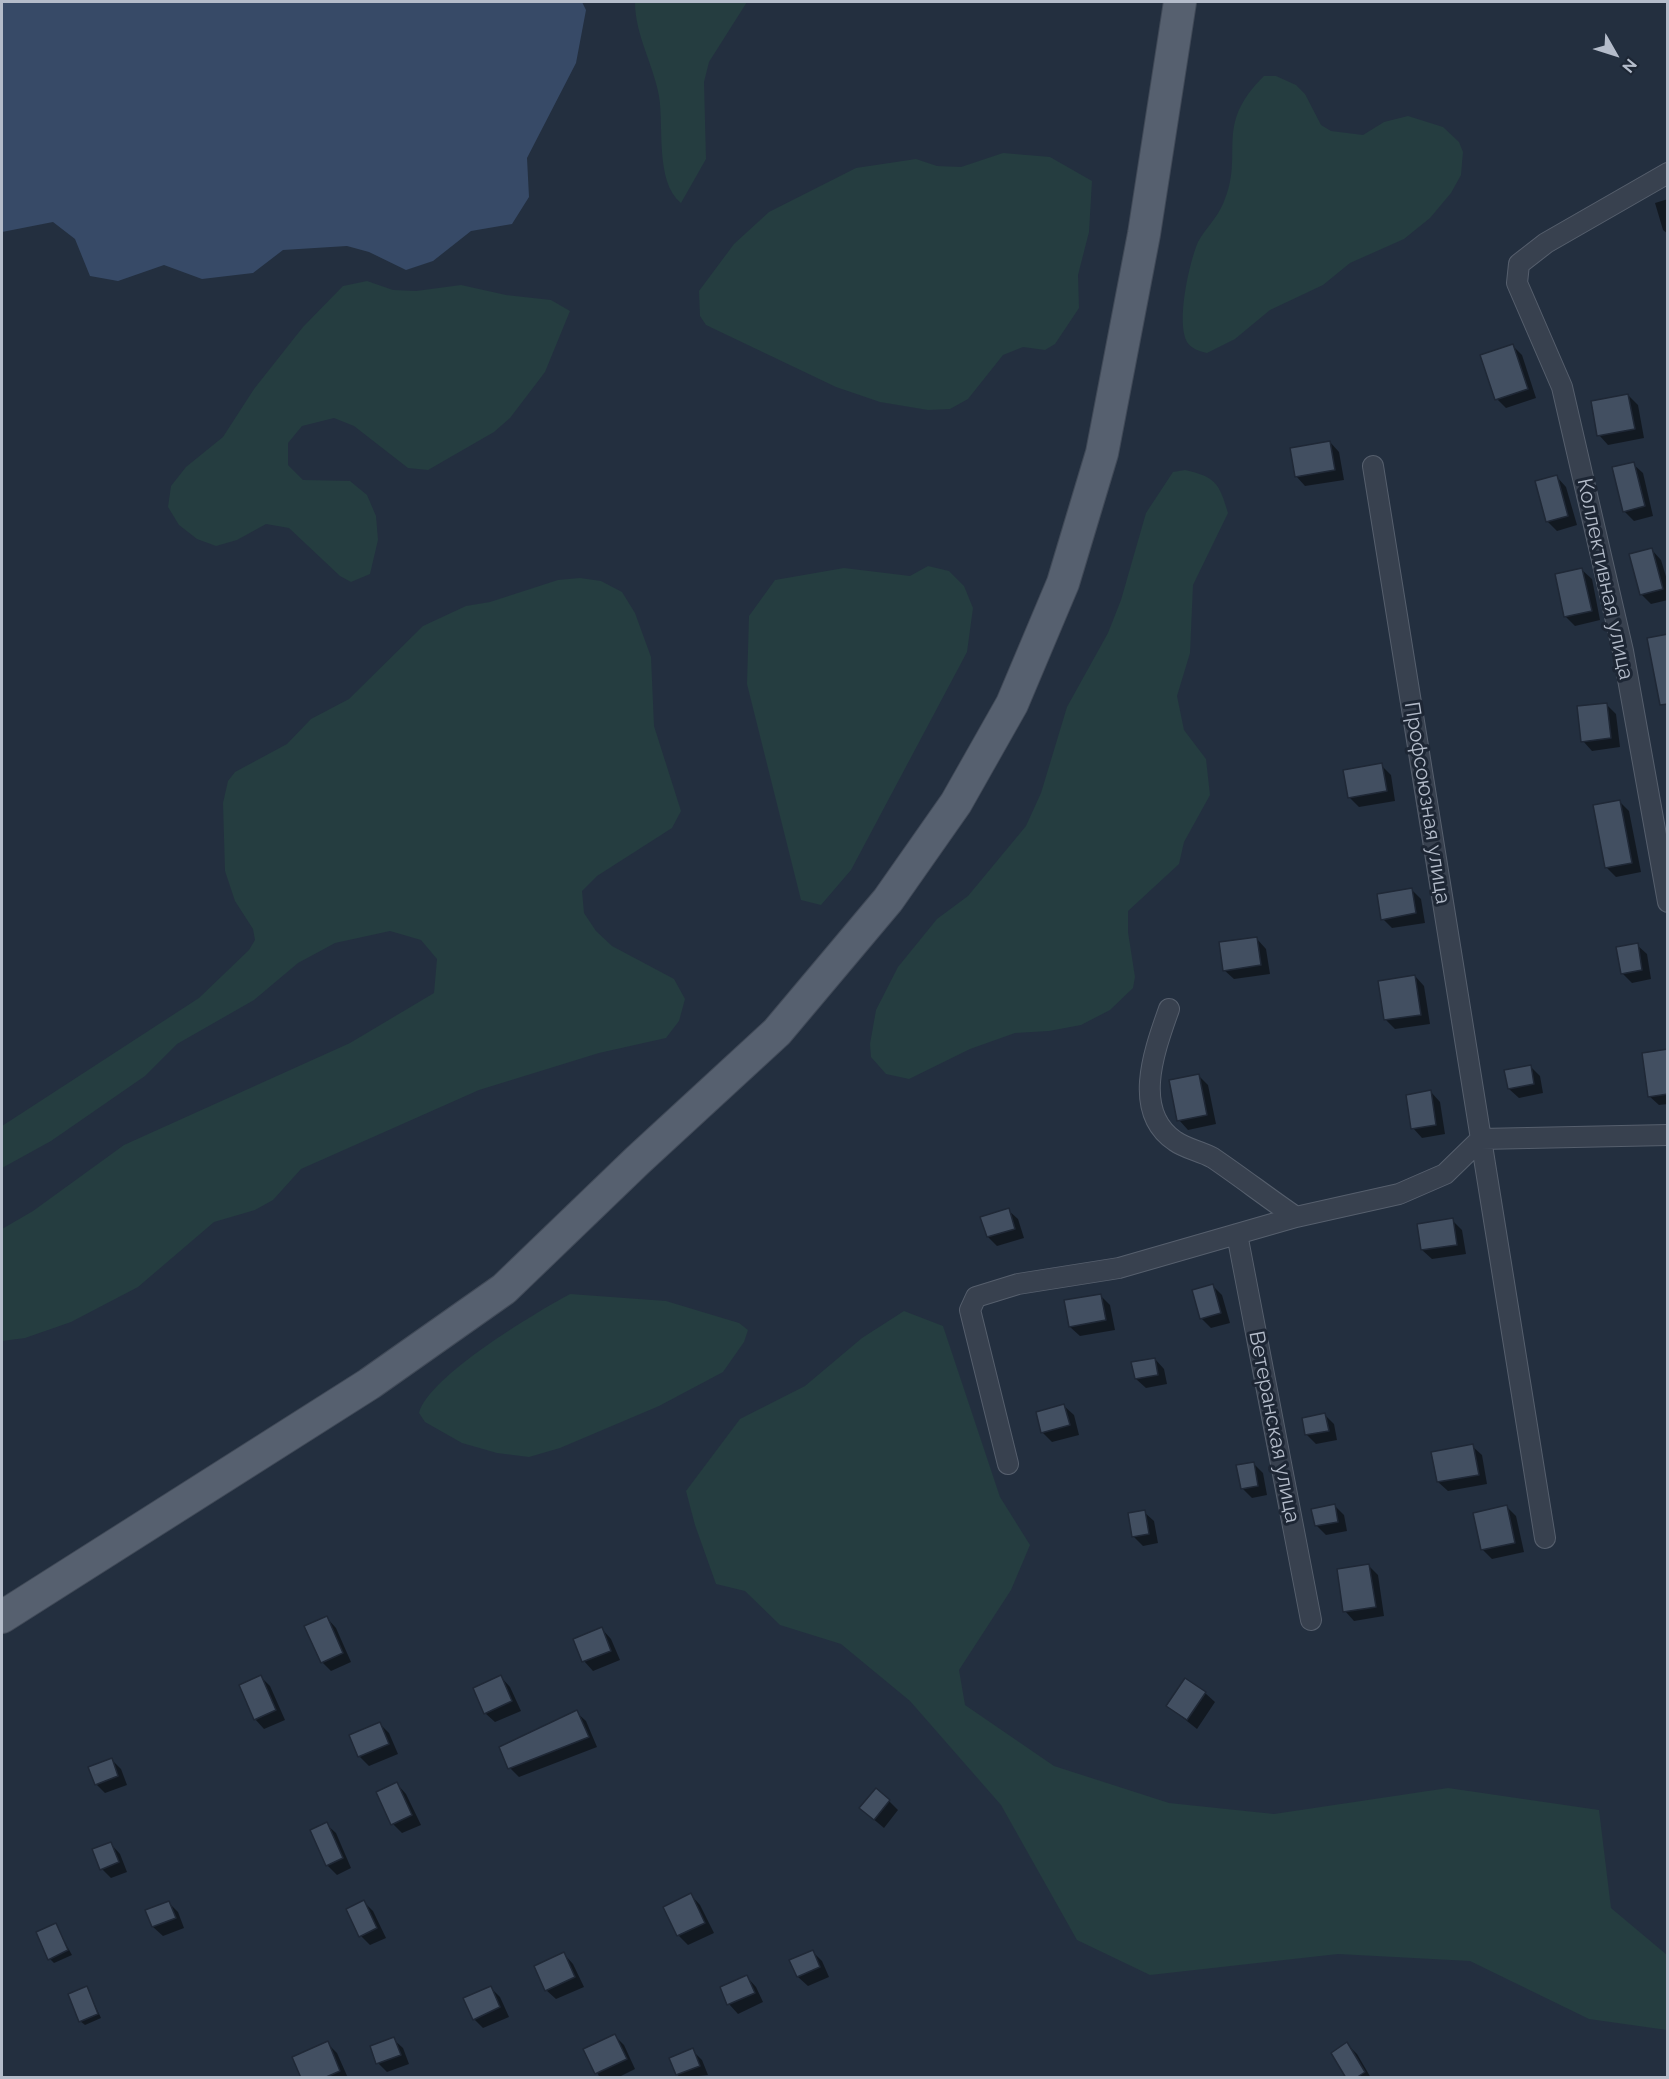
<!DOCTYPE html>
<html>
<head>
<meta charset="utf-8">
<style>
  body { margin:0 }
  #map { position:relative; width:1669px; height:2079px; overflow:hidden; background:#232f3f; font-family:Raleway,sans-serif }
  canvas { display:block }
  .frame { position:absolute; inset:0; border:3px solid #b4bcca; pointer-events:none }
  .north { position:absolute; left:1585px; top:24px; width:60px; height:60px; -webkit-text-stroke:4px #1d2634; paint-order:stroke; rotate:129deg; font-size:16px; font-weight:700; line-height:24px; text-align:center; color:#b4bcca }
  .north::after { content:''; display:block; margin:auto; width:21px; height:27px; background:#b4bcca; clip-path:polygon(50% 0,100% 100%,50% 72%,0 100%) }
</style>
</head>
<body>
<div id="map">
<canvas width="1669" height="2079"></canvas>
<div class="frame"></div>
<div class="north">N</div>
</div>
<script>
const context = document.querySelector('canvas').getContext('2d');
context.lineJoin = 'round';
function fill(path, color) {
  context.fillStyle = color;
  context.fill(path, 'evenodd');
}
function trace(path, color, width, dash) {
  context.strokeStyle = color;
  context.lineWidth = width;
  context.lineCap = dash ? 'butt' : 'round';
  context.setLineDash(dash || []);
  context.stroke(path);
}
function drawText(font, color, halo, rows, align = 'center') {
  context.font = font + ' Raleway,sans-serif';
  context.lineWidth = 6;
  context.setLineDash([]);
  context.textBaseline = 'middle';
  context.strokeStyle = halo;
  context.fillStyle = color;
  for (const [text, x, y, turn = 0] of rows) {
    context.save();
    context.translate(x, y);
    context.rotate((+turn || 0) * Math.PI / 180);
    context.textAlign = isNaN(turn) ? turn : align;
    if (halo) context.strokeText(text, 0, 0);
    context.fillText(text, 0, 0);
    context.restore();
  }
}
const green = new Path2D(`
  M 635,2 L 747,2 L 709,62 L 704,82 L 706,159 L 681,203 C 655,182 664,126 659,96 C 653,63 635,35 635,2 Z
  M 1264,76 L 1276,76 L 1296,85 L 1305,94 L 1321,125 L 1331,131 L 1363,135 L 1384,122 L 1408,116 L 1443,127 L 1459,142 L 1463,152 L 1461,175 L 1451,193 L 1430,218 L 1404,239 L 1350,263 L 1323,285 L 1270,310 L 1235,339 L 1207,353 C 1199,351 1192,349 1187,342 C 1176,322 1189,263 1198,242 C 1205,229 1217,218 1223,204 C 1246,153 1212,127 1264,76 Z
  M 1003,153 L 1050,157 L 1092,181 L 1089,232 L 1078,275 L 1079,308 L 1055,344 L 1045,350 L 1023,347 L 1003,355 L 968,399 L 950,409 L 928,410 L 880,402 L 836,387 L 706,325 L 700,316 L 699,291 L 734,244 L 769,212 L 856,168 L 916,159 L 937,166 L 961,167 Z
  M 367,281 L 393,290 L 416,291 L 461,285 L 506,295 L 551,300 L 570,311 L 545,372 L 510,418 L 494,432 L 428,470 L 408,468 L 354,426 L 334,418 L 302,426 L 288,443 L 288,465 L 303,480 L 350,481 L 367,495 L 376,516 L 378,540 L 370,574 L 351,582 L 340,576 L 289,528 L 266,524 L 237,540 L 216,546 L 197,539 L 179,525 L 168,507 L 171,486 L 186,467 L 223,437 L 254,389 L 303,327 L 343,286 Z
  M 1185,470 C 1215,477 1219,482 1228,513 L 1193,585 L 1190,653 L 1177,696 L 1184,730 L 1206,759 L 1210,795 L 1184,842 L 1179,864 L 1128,911 L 1128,932 L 1135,977 L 1133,988 L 1110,1010 L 1081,1025 L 1049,1031 L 1015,1033 L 970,1049 L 909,1079 L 886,1074 L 871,1057 L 870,1044 L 876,1010 L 898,967 L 937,919 L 968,896 L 1026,826 L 1041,793 L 1067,707 L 1108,633 L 1121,600 L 1146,513 L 1173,472 Z
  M 928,566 L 949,571 L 964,586 L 973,608 L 967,652 L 851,870 L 821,905 L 801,900 L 747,684 L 749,616 L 775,580 L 844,568 L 910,576 Z
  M 580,578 L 601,581 L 622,592 L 635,613 L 651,657 L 654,726 L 681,811 L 672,828 L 597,876 L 582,891 L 584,913 L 596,931 L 612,946 L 674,979 L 685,999 L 679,1021 L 666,1038 L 599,1053 L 479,1090 L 301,1169 L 273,1200 L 255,1210 L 214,1222 L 138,1287 L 71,1322 L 25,1338 L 2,1341 L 2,1229 L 33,1211 L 124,1145 L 350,1043 L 434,993 L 437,959 L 421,940 L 390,931 L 335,943 L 298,963 L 254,1000 L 177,1044 L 145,1076 L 51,1141 L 2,1168 L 2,1126 L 199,998 L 249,950 L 255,940 L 253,929 L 235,901 L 225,871 L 223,803 L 228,781 L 235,772 L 287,744 L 311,719 L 349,699 L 423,626 L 466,606 L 490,602 L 558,580 Z
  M 570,1294 L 666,1301 L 739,1323 L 748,1330 L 744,1342 L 723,1372 L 659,1406 L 560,1448 L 529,1457 L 497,1453 L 462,1443 L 425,1422 L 419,1413 C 429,1376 535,1313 570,1294 Z
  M 904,1311 L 943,1326 L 1000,1497 L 1030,1545 L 1011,1590 L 959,1670 L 965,1705 L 1054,1766 L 1169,1803 L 1274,1814 L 1448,1788 L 1599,1810 L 1611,1908 L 1667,1955 L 1667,2030 L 1589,2019 L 1470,1961 L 1338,1954 L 1150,1975 L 1077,1940 L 1001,1805 L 910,1701 L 841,1644 L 780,1625 L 745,1591 L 716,1584 L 695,1525 L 686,1491 L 740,1419 L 805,1386 L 862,1338 Z`);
const water = new Path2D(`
  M 2,2 L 582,2 L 586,10 L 576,63 L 527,158 L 529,197 L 512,224 L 471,231 L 433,261 L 406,270 L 369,252 L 347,246 L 283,250 L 253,273 L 202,279 L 164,265 L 118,281 L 90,276 L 75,239 L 53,222 L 2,232 Z`);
const shadow = new Path2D(`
  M 1668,199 L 1668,234 L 1663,230 L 1655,203 Z
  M 1513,346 L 1522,355 L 1536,398 L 1506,408 L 1497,399 Z
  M 1628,395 L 1638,405 L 1644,438 L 1608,445 L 1599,435 Z
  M 1330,442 L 1339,452 L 1344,480 L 1305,486 L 1296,476 Z
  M 1633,464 L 1643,473 L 1653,516 L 1634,521 L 1624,511 Z
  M 1557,477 L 1566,487 L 1577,525 L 1557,531 L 1547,521 Z
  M 1652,550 L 1661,560 L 1668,583 L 1668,600 L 1651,604 L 1641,594 Z
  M 1582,570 L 1592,579 L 1600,620 L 1575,626 L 1565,616 Z
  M 1606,704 L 1616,714 L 1620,747 L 1592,751 L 1583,741 Z
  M 1381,765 L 1391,775 L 1395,801 L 1359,807 L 1350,798 Z
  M 1619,801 L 1629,811 L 1641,872 L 1616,877 L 1607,868 Z
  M 1411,889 L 1421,899 L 1425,923 L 1392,928 L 1383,919 Z
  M 1257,939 L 1266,949 L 1270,974 L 1234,979 L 1224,970 Z
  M 1637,945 L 1647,954 L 1651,979 L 1632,983 L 1622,973 Z
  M 1415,976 L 1424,986 L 1430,1024 L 1395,1029 L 1386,1020 Z
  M 1668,1051 L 1668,1104 L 1659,1105 L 1649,1096 Z
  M 1530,1066 L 1540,1076 L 1543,1093 L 1519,1098 L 1509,1089 Z
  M 1198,1075 L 1208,1085 L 1216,1124 L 1188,1130 L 1179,1120 Z
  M 1431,1092 L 1440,1102 L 1445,1134 L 1422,1138 L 1413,1128 Z
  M 1008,1210 L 1018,1219 L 1024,1238 L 997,1246 L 988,1237 Z
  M 1452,1220 L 1462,1230 L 1466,1254 L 1432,1259 L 1422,1250 Z
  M 1213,1286 L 1222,1295 L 1230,1323 L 1211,1328 L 1201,1318 Z
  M 1100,1295 L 1110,1305 L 1115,1330 L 1080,1336 L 1070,1327 Z
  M 1155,1359 L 1164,1369 L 1167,1384 L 1146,1388 L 1136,1379 Z
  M 1064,1406 L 1074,1415 L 1079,1435 L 1052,1442 L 1042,1432 Z
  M 1325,1415 L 1334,1424 L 1337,1440 L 1316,1444 L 1306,1434 Z
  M 1472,1446 L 1482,1455 L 1487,1484 L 1448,1491 L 1438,1482 Z
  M 1253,1463 L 1263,1473 L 1267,1495 L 1252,1498 L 1242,1488 Z
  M 1335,1506 L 1344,1515 L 1347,1531 L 1326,1535 L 1316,1525 Z
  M 1507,1507 L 1516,1516 L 1524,1552 L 1492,1559 L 1482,1549 Z
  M 1144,1512 L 1154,1521 L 1158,1543 L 1143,1546 L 1133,1536 Z
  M 1368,1565 L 1378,1575 L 1384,1616 L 1354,1621 L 1345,1611 Z
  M 327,1618 L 336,1628 L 351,1662 L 331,1671 L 322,1662 Z
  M 602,1629 L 611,1639 L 620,1660 L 593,1671 L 584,1661 Z
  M 261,1677 L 270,1686 L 285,1720 L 264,1729 L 255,1719 Z
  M 501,1677 L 510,1687 L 521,1711 L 495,1722 L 485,1713 Z
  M 1205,1693 L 1215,1702 L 1197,1729 L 1168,1706 Z
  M 576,1712 L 586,1721 L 597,1747 L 519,1777 L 510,1768 Z
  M 380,1724 L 389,1733 L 398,1754 L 369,1766 L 359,1756 Z
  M 112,1760 L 121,1769 L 127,1785 L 105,1793 L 96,1784 Z
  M 397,1784 L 406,1794 L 421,1825 L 402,1833 L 393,1824 Z
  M 889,1801 L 898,1810 L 884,1828 L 871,1817 Z
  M 326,1824 L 336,1833 L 351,1868 L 337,1875 L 327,1865 Z
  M 111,1844 L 120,1854 L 127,1872 L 111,1878 L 102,1869 Z
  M 691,1895 L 700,1905 L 714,1933 L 688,1945 L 679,1936 L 665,1908 Z
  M 364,1902 L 373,1911 L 386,1938 L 370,1945 L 361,1936 Z
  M 169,1903 L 178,1912 L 184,1928 L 163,1936 L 153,1927 L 147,1911 Z
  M 55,1925 L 72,1955 L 54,1963 L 50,1959 Z
  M 813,1952 L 822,1961 L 829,1977 L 808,1986 L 798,1977 Z
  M 564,1954 L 573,1964 L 584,1987 L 556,1999 L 546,1990 Z
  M 747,1977 L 756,1987 L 763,2002 L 738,2014 L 729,2004 Z
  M 87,1988 L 101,2018 L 85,2025 L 80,2021 Z
  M 491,1988 L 500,1997 L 509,2017 L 483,2028 L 474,2019 Z
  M 614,2035 L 624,2045 L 635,2069 L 617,2078 L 600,2078 L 585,2050 Z
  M 393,2039 L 403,2048 L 409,2064 L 387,2072 L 378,2063 Z
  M 327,2043 L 337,2053 L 348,2078 L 303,2078 Z
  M 1347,2044 L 1357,2054 L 1371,2078 L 1348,2078 Z
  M 692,2050 L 702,2060 L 708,2075 L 680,2078 L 677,2074 Z`);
const building = new Path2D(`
  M 1513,344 L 1528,389 L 1495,400 L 1480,355 Z
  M 1628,394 L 1635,429 L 1597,436 L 1591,401 Z
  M 1330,441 L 1335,470 L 1295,477 L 1290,448 Z
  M 1634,462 L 1645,506 L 1623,512 L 1612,467 Z
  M 1557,475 L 1568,516 L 1546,522 L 1535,481 Z
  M 1652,548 L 1663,589 L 1640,595 L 1629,554 Z
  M 1582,568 L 1592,611 L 1564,617 L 1555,574 Z
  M 1668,634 L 1668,704 L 1660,705 L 1647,638 Z
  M 1607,703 L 1611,738 L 1581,742 L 1577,706 Z
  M 1382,763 L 1387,791 L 1348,798 L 1343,770 Z
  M 1620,800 L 1632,863 L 1605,868 L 1593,805 Z
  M 1412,888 L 1416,913 L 1381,920 L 1377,894 Z
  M 1257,937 L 1261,965 L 1223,971 L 1219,942 Z
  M 1638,943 L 1642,970 L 1621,974 L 1616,947 Z
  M 1415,975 L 1421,1015 L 1384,1020 L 1378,981 Z
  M 1668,1049 L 1668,1094 L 1648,1097 L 1642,1053 Z
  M 1531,1065 L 1534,1084 L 1508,1089 L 1504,1070 Z
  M 1199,1074 L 1207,1115 L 1177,1121 L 1169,1080 Z
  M 1431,1090 L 1436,1125 L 1411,1129 L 1406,1095 Z
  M 1009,1208 L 1015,1229 L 987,1237 L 980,1217 Z
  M 1453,1218 L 1457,1245 L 1421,1250 L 1417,1224 Z
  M 1213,1284 L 1221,1313 L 1200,1319 L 1192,1290 Z
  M 1101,1294 L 1106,1320 L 1069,1327 L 1064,1300 Z
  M 1155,1358 L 1158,1375 L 1135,1379 L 1131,1362 Z
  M 1064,1404 L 1070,1425 L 1041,1433 L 1036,1412 Z
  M 1325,1413 L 1329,1431 L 1305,1435 L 1302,1418 Z
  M 1473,1444 L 1479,1475 L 1437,1482 L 1431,1452 Z
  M 1254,1462 L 1258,1486 L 1241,1489 L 1236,1465 Z
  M 1335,1504 L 1338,1522 L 1315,1526 L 1311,1509 Z
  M 1507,1505 L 1515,1543 L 1481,1550 L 1473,1513 Z
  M 1145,1510 L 1149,1534 L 1132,1537 L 1128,1513 Z
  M 1369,1564 L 1376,1607 L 1343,1612 L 1337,1569 Z
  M 327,1616 L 343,1653 L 321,1663 L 304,1626 Z
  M 602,1627 L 611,1651 L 582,1662 L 573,1639 Z
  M 261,1675 L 276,1710 L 254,1720 L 239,1685 Z
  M 501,1675 L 512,1701 L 484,1714 L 473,1688 Z
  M 1185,1678 L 1206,1692 L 1187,1720 L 1166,1706 Z
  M 577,1710 L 589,1737 L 508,1769 L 499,1747 Z
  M 380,1722 L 389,1744 L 358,1757 L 349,1735 Z
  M 112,1758 L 118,1776 L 95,1785 L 88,1767 Z
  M 397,1782 L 412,1815 L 391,1825 L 376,1792 Z
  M 876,1788 L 890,1800 L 874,1820 L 859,1808 Z
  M 327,1822 L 343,1858 L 326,1866 L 310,1830 Z
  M 111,1842 L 119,1862 L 100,1870 L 92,1849 Z
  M 691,1893 L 705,1923 L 677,1936 L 663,1907 Z
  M 364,1900 L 377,1928 L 359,1937 L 346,1909 Z
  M 169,1901 L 176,1918 L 152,1927 L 145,1910 Z
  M 56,1923 L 68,1950 L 48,1960 L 36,1932 Z
  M 813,1950 L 820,1967 L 797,1977 L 789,1960 Z
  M 564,1952 L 575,1977 L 545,1991 L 534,1966 Z
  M 747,1975 L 755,1993 L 727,2005 L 720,1987 Z
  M 87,1986 L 98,2014 L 79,2022 L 68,1994 Z
  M 491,1986 L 500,2007 L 473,2020 L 463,1998 Z
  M 615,2034 L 627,2059 L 595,2074 L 583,2049 Z
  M 394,2037 L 401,2055 L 376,2064 L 370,2046 Z
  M 328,2041 L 340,2071 L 324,2078 L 301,2078 L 292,2057 Z
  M 1347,2042 L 1365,2072 L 1356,2078 L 1346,2078 L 1331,2053 Z
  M 693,2048 L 700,2066 L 676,2075 L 669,2058 Z`);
const minor = new Path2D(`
  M 1668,173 L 1546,243 L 1519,264 L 1517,283 L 1562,387 L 1623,651 L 1668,902
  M 1373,466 L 1545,1538
  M 1169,1009 C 1155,1049 1131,1111 1175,1141 C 1186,1149 1201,1151 1213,1158 C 1241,1177 1268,1198 1296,1217
  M 1237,1234 L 1311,1620
  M 1008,1464 L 970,1310 L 976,1297 L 1018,1284 L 1119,1268 L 1296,1217 L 1399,1194 L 1445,1174 L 1481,1139 L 1668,1135`);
const primary = new Path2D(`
  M 2,1617 L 369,1384 L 504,1289 L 638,1160 L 777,1032 L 888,900 L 956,803 L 1012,704 L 1063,583 L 1102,453 L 1144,234 L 1180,2`);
const streetNames = [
  ["Коллективная улица",1605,579,78],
  ["Профсоюзная улица",1427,803,81],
  ["Ветеранская улица",1274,1427,79]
];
fill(green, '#253d40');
fill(water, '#374a67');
fill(shadow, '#0007');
fill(building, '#424f61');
trace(building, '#1f2836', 1.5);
trace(minor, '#565f6d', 22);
trace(primary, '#414a58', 34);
trace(minor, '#38414f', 20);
trace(primary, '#56606f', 32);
drawText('21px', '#b4bcca', '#1d2634', streetNames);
</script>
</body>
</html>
